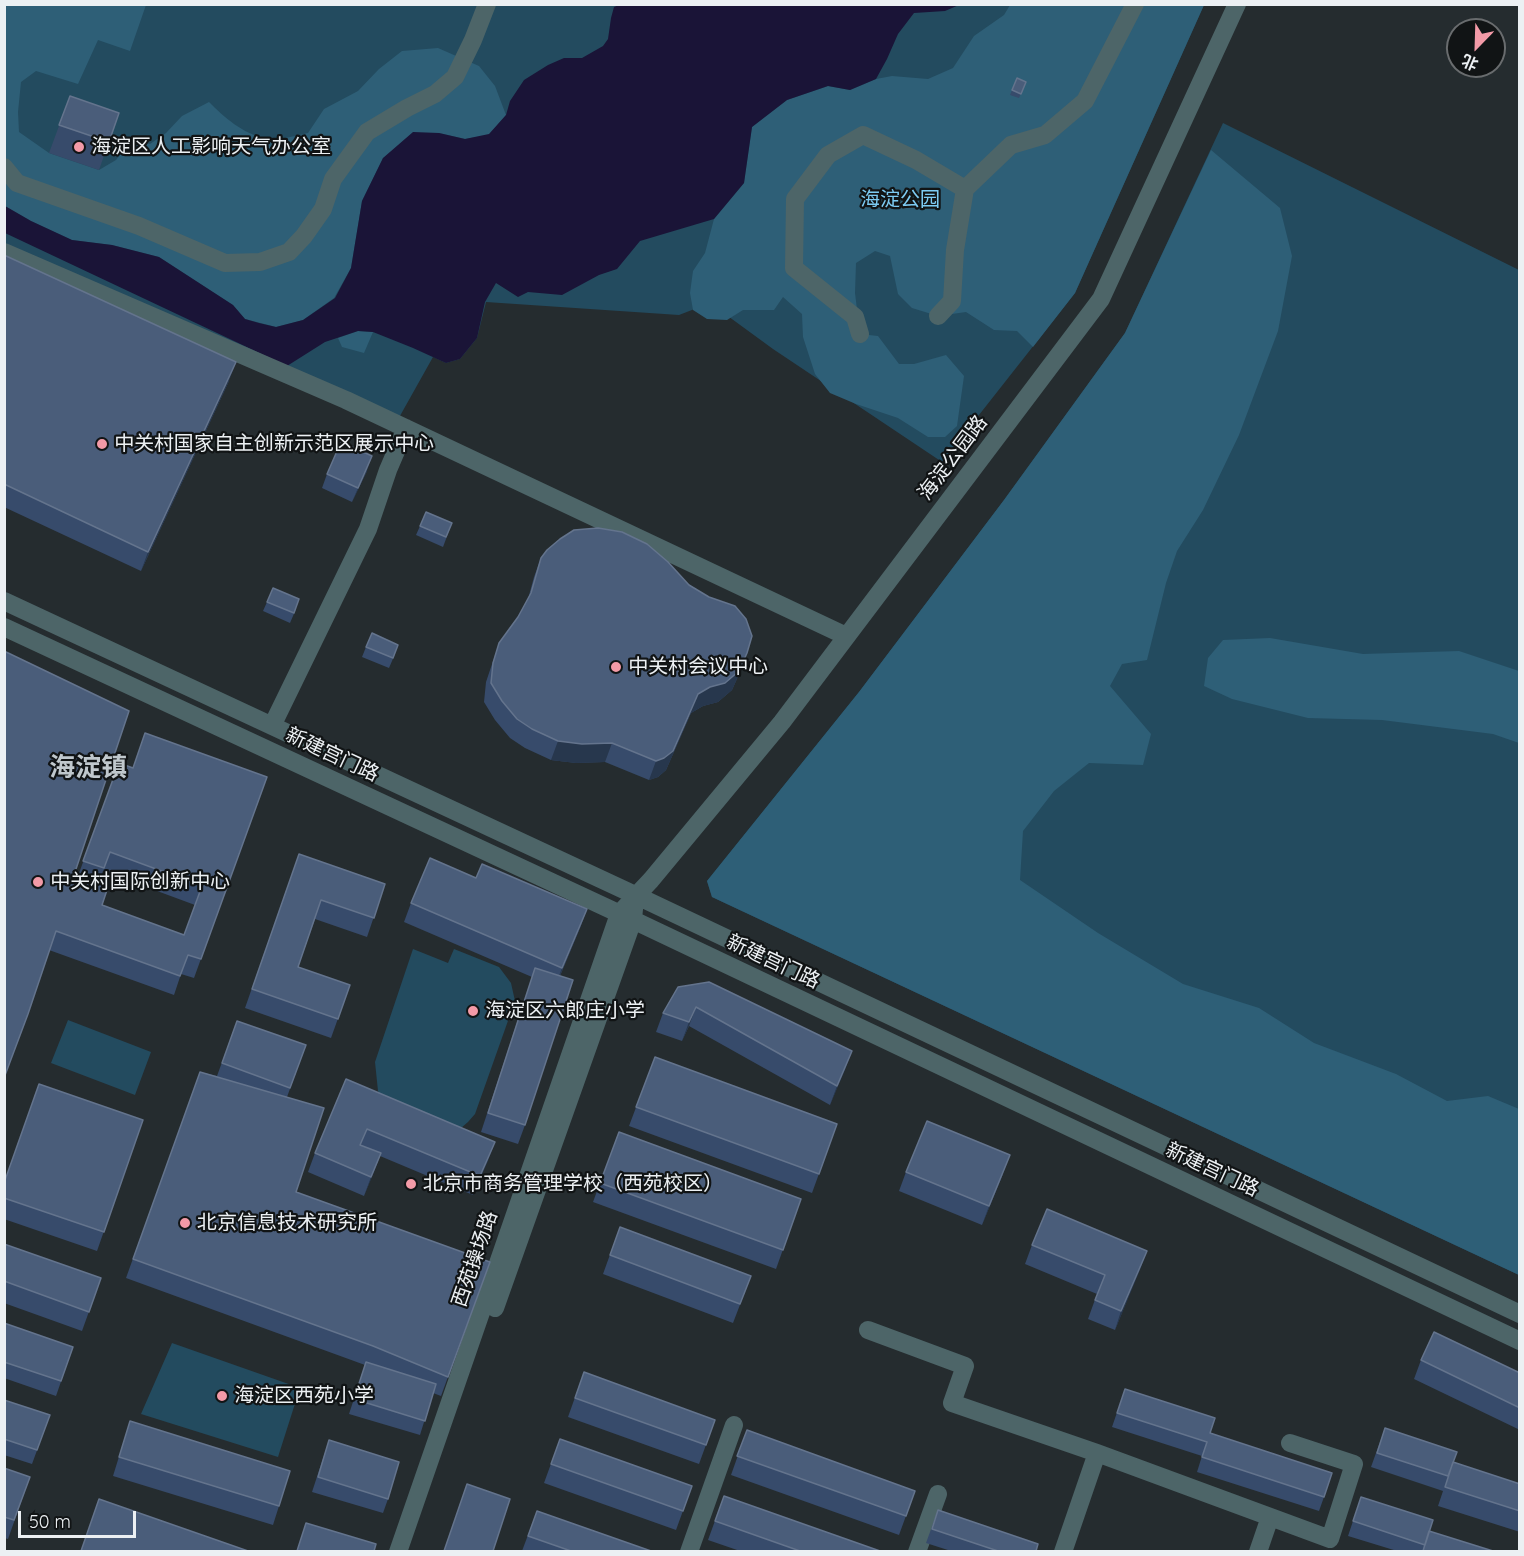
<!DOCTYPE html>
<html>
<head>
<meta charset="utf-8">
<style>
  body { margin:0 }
  #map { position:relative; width:1524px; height:1556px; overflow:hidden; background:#252c2f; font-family:Quicksand,"Noto Sans SC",sans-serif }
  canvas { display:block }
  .frame { position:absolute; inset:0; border:6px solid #ecf0f3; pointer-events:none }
  .north { position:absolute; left:1446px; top:18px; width:60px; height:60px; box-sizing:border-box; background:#111415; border:2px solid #696c6e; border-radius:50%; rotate:203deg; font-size:16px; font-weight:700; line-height:24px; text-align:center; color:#ecf0f3 }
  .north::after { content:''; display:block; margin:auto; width:21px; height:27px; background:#f39aa7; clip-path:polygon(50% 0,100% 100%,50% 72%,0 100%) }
  .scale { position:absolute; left:18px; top:1511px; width:118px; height:27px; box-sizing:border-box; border:3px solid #ecf0f3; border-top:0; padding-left:8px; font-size:18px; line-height:21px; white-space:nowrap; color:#ecf0f3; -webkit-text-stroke:4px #111415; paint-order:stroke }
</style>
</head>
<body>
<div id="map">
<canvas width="1524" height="1556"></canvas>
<div class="frame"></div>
<div class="north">北</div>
<div class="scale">50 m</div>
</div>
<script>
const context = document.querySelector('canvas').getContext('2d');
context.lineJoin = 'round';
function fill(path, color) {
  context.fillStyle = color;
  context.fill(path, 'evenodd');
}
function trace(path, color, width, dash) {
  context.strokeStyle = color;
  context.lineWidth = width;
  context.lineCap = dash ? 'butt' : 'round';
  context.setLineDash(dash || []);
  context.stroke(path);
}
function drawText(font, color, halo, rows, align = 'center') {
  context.font = font + ' Quicksand,"Noto Sans SC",sans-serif';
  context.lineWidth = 4.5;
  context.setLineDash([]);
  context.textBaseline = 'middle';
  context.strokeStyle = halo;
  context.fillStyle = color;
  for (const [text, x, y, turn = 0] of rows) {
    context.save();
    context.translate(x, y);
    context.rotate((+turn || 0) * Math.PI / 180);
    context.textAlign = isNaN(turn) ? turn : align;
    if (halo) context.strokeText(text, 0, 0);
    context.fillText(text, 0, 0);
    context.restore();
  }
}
const green = new Path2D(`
  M 4,5 L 1204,5 L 1075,293 L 942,462 L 773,349 L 710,303 L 679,315 L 486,302 L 477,338 L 460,359 L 446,363 L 433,357 L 396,423 L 5,248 Z
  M 1223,123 L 1519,270 L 1519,1275 L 712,897 L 707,881 L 859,692 L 1004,500 L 1125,333 Z
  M 413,949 L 448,963 L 454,949 L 499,967 L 511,983 L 515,1001 L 475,1114 L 468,1122 L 461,1128 L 440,1131 L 385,1106 L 378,1091 L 375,1062 Z
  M 68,1020 L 151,1052 L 135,1095 L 51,1063 Z
  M 172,1343 L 300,1388 L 278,1457 L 141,1414 Z`);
const forest = new Path2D(`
  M 4,5 L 146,5 L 130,51 L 98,40 L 78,84 L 36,71 L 21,82 L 18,112 L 19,132 L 49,153 L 99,170 L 116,160 L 131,141 L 150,144 L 166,133 L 182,116 L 209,102 C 224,117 243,134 265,138 C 279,141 294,136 308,133 L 324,109 L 358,91 L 379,69 L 402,51 L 438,48 L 479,66 L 495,86 L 506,115 L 489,135 L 465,139 L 439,133 L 383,158 L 362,201 L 351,268 L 334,298 L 303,320 L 276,327 L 245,319 L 233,305 L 159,257 L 112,245 L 72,240 L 31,221 L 5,206 Z
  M 1010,5 L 1204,5 L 1075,293 L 1033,347 L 1017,331 L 994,330 L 966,312 L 938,316 L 912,308 L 898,294 L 890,256 L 875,251 L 856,263 L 855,293 L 860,334 L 878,336 L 899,364 L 914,364 L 946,355 L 964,376 L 957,426 L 945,437 L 928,437 L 898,418 L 856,404 L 830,393 L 815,374 L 803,337 L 802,314 L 783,297 L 774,310 L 743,310 L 727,320 L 707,319 L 693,310 L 690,293 L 693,271 L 705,253 L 714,219 L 744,183 L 752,127 L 787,100 L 828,86 L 850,90 L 876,79 L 892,76 L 928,79 L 953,68 L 974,36 L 1004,15 Z
  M 1211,150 L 1280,208 L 1292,256 L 1278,331 L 1239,435 L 1203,510 L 1177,551 L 1166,583 L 1147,660 L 1122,664 L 1110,686 L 1151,734 L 1143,765 L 1089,763 L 1054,791 L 1023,831 L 1020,880 L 1098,933 L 1183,984 L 1259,1008 L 1314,1043 L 1396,1074 L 1447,1101 L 1488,1096 L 1519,1109 L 1519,1275 L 712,897 L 707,881 L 859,692 L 1004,500 L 1125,333 Z
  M 358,331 L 373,332 L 364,353 L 342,347 L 338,338 Z
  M 1270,638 L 1363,654 L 1459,651 L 1519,671 L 1519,743 L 1493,734 L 1382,720 L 1308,718 L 1232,699 L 1204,686 L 1208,658 L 1223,640 Z`);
const water = new Path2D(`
  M 619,5 L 959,5 L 945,11 L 914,13 L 898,34 L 887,59 L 876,79 L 850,90 L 828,86 L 787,100 L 752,127 L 744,183 L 714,219 L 640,241 L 617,269 L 599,275 L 562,295 L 528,292 L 518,297 L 496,283 L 485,302 L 477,338 L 460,359 L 446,363 L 413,348 L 373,332 L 358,331 L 325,342 L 287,366 L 5,233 L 5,206 L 31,221 L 72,240 L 112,245 L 159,257 L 233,305 L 245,319 L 259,323 L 276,327 L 303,320 L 335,298 L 351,268 L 362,201 L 383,158 L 413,132 L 439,133 L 465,139 L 489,134 L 506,115 L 510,101 L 524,80 L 548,65 L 564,58 L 582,58 L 603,46 L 608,39 L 611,18 L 614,7 Z`);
const minor = new Path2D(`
  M 4,167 L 17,183 L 139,226 L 225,263 L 260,262 L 289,252 L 304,236 L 323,209 L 333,179 L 367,132 L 407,108 L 435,94 L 455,77 L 473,40 L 487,4
  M 4,252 L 346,400 L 846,636
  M 938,316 L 952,301 L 955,250 L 965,189 L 1011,145 L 1045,135 L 1085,101 L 1135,4
  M 860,334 L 855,317 L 794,268 L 795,199 L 828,155 L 863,135 L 916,160 L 965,189
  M 4,601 L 635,895 L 1520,1314
  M 4,627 L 633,920 L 1520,1341
  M 272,726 L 368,529 L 388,470 L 406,428
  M 495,1308 L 633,920 L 634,909
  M 868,1330 L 965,1366 L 952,1403 L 1097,1453 L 1330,1539 L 1354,1464 L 1290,1443
  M 398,1552 L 619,914 L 651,880 L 782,722 L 1101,299 L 1237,4
  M 689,1552 L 734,1425
  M 917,1552 L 938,1494
  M 1063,1552 L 1097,1453
  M 1258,1552 L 1270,1517`);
const wall = new Path2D(`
  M 1017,78 L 1026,82 L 1019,98 L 1010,95 Z
  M 70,96 L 119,113 L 99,170 L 49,153 Z
  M 4,255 L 229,381 L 141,571 L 4,507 Z
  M 367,471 L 352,502 L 322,488 L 327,474 Z
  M 452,523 L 443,547 L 416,535 L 420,526 Z
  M 541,558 L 740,672 L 732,690 L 718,702 L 703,706 L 691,713 L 666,770 L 658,777 L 649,780 L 605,762 L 576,763 L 551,760 L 525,748 L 510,738 L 495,720 L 484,702 L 486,682 L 499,643 L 518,617 L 528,599 L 534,577 Z
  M 267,602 L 296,609 L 290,623 L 263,611 Z
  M 366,647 L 395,654 L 389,668 L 362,657 Z
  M 119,763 L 133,768 L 267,777 L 194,978 L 181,974 L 174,995 L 49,950 L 74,875 L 78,876 ZM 103,871 L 195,905 L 184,935 L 102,905 L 98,884 Z
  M 299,854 L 385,884 L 367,937 L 315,919 L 298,967 L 350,985 L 331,1038 L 245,1008 Z
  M 476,878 L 587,909 L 580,928 L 560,976 L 525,1125 L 518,1144 L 481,1132 L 532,977 L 404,922 L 411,903 Z
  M 678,987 L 852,1051 L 830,1105 L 689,1026 L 682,1041 L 656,1032 L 663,1013 Z
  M 237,1021 L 306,1045 L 287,1097 L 296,1192 L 490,1262 L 441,1396 L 433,1393 L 420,1435 L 349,1414 L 365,1365 L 126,1278 L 200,1072 L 217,1076 Z
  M 655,1057 L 837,1124 L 812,1193 L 629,1126 Z
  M 346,1079 L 495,1142 L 473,1195 L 380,1156 L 364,1196 L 308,1172 L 315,1153 Z
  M 143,1120 L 97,1251 L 4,1219 L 4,1182 Z
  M 619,1132 L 801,1199 L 776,1269 L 593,1202 Z
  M 906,1172 L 1003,1174 L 982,1225 L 899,1191 Z
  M 620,1227 L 751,1276 L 733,1323 L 603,1274 Z
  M 4,1244 L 101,1278 L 82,1331 L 4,1303 Z
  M 1032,1245 L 1147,1251 L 1115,1330 L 1088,1319 L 1097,1294 L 1025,1264 Z
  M 4,1323 L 73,1347 L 56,1396 L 4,1378 Z
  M 1421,1360 L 1520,1373 L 1520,1430 L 1414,1379 Z
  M 584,1372 L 715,1420 L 699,1464 L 568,1417 Z
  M 1125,1389 L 1210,1433 L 1324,1497 L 1319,1511 L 1197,1472 L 1202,1456 L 1112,1427 Z
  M 4,1400 L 50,1415 L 32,1464 L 4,1455 Z
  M 130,1421 L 279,1506 L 273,1525 L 113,1476 Z
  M 1385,1428 L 1453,1462 L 1520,1484 L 1520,1532 L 1438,1506 L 1443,1491 L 1371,1467 Z
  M 747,1430 L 915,1491 L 899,1535 L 731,1475 Z
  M 560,1439 L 692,1486 L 676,1530 L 544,1483 Z
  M 329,1440 L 388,1499 L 383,1513 L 312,1492 Z
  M 4,1468 L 30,1477 L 8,1539 L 4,1538 Z
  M 724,1496 L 880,1551 L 740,1551 L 708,1540 Z
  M 1361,1497 L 1427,1536 L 1493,1551 L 1397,1551 L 1348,1536 Z
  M 938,1510 L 1036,1551 L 951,1551 L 926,1543 Z
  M 537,1511 L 651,1551 L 522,1551 Z`);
const shadedWall = new Path2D(`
  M 236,362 L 229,381 L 141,571 L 148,552 Z
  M 372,456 L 367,471 L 352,502 L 358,488 Z
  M 747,653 L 740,672 L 732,690 L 718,702 L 703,706 L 691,713 L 666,770 L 658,777 L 649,780 L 656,761 L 698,694 Z
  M 558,741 L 612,743 L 605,762 L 576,763 L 551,760 Z
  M 587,909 L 580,928 L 555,987 L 562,968 Z
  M 696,1007 L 689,1026 L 682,1041 L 689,1022 Z
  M 852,1051 L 845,1070 L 830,1105 L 837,1086 Z
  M 495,1142 L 488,1161 L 473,1195 L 480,1176 Z
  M 381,1153 L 374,1172 L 364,1196 L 371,1177 Z
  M 1010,1155 L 1003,1174 L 982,1225 L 989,1206 Z
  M 1147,1251 L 1140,1270 L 1115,1330 L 1121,1311 Z`);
const building = new Path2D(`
  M 1017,78 L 1026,82 L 1021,94 L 1012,90 Z
  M 70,96 L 119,113 L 109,142 L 59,125 Z
  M 4,255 L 236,362 L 148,552 L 4,484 Z
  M 341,442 L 372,456 L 358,488 L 327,474 Z
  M 426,512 L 452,523 L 446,537 L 420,526 Z
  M 598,528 L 622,532 L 647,544 L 668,562 L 689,585 L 709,597 L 735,606 L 746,619 L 752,636 L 747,653 L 739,671 L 725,683 L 710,687 L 698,694 L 673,751 L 664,758 L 656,761 L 612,743 L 582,744 L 558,741 L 532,729 L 517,719 L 502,701 L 491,683 L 493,663 L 499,643 L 518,617 L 531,593 L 541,558 L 547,550 L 560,539 L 574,530 Z
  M 273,588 L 299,599 L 294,613 L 267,602 Z
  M 372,633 L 398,645 L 393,658 L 366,647 Z
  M 4,651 L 129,711 L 74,875 L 108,887 L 102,905 L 184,935 L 202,886 L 110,852 L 104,868 L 83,861 L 119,763 L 133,768 L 145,733 L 267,777 L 201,959 L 188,955 L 180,976 L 56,931 L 28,1014 L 4,1078 Z
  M 299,854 L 385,884 L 374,918 L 321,900 L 298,967 L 350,985 L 338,1019 L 252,989 Z
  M 430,858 L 476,878 L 482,864 L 587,909 L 562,968 L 411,903 Z
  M 535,968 L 573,980 L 525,1125 L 488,1113 Z
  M 709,982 L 852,1051 L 837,1086 L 696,1007 L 689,1022 L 663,1013 L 678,987 Z
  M 237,1021 L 306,1045 L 290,1088 L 222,1063 Z
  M 655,1057 L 837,1124 L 819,1174 L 636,1107 Z
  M 200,1072 L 324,1108 L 296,1192 L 490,1262 L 448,1377 L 373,1346 L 133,1259 Z
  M 346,1079 L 495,1142 L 480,1176 L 367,1129 L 360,1145 L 381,1153 L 371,1177 L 315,1153 Z
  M 39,1084 L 143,1120 L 104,1232 L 4,1198 L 4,1183 Z
  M 927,1121 L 1010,1155 L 989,1206 L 906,1172 Z
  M 619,1132 L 801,1199 L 783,1250 L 600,1183 Z
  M 1047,1209 L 1147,1251 L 1121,1311 L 1095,1300 L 1105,1275 L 1032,1245 Z
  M 620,1227 L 751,1276 L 740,1304 L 610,1255 Z
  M 4,1244 L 101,1278 L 89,1312 L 4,1281 Z
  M 4,1323 L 73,1347 L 61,1381 L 4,1362 Z
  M 1434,1332 L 1520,1373 L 1520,1408 L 1421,1360 Z
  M 366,1362 L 436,1384 L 425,1421 L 354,1399 Z
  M 584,1372 L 715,1420 L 706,1445 L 575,1398 Z
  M 1125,1389 L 1215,1418 L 1210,1433 L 1332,1473 L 1324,1497 L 1202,1457 L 1207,1442 L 1117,1413 Z
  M 4,1400 L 50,1415 L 37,1450 L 4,1439 Z
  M 130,1421 L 290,1471 L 279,1506 L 119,1457 Z
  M 1385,1428 L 1457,1452 L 1448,1476 L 1377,1453 Z
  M 747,1430 L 915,1491 L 906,1516 L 737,1456 Z
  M 560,1439 L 692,1486 L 683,1511 L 551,1464 Z
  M 329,1440 L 399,1462 L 388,1499 L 318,1477 Z
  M 1453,1462 L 1520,1484 L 1520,1511 L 1445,1487 Z
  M 4,1468 L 30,1477 L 14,1520 L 4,1517 Z
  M 467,1484 L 510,1499 L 493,1551 L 444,1551 Z
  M 724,1496 L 880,1551 L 800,1551 L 715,1521 Z
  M 1361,1497 L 1433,1520 L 1425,1545 L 1353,1521 Z
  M 99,1499 L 248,1551 L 81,1551 Z
  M 938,1510 L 1038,1544 L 1036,1551 L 998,1551 L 932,1529 Z
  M 537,1511 L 651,1551 L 571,1551 L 528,1536 Z
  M 306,1523 L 376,1544 L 374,1551 L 297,1551 Z
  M 1429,1531 L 1493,1551 L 1423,1551 Z`);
const markers = [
  [79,147,6,"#f39aa7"],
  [102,444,6,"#f39aa7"],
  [616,667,6,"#f39aa7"],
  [38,882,6,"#f39aa7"],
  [473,1011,6,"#f39aa7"],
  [411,1184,6,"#f39aa7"],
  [185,1223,6,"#f39aa7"],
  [222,1396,6,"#f39aa7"]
];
const poiNames = [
  ["海淀区人工影响天气办公室",91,147],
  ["中关村国家自主创新示范区展示中心",114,444],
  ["中关村会议中心",628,667],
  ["中关村国际创新中心",50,882],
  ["海淀区六郎庄小学",485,1011],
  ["北京市商务管理学校（西苑校区）",423,1184],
  ["北京信息技术研究所",197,1223],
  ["海淀区西苑小学",234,1396]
];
const parkNames = [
  ["海淀公园",900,200]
];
const streetNames = [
  ["海淀公园路",953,458,-53],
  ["新建宫门路",332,755,25],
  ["新建宫门路",773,962,25],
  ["新建宫门路",1212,1170,25],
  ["西苑操场路",475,1259,-71]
];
const districtNames = [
  ["海淀镇",88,768]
];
fill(green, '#234b5f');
fill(forest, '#2e5f77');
fill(water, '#1a1437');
trace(minor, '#4d6568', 18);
fill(wall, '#374b6b');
fill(shadedWall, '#27374d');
fill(building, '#4a5d7a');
trace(building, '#64748d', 1.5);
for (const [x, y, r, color] of markers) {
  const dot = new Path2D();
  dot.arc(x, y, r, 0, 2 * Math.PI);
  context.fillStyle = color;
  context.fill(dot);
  trace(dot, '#111415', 2);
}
drawText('20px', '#ecf0f3', '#111415', poiNames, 'left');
drawText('20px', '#7dcbf3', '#111415', parkNames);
drawText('20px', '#ecf0f3', '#111415', streetNames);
drawText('bold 26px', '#c0c8cd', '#111415', districtNames);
</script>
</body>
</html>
